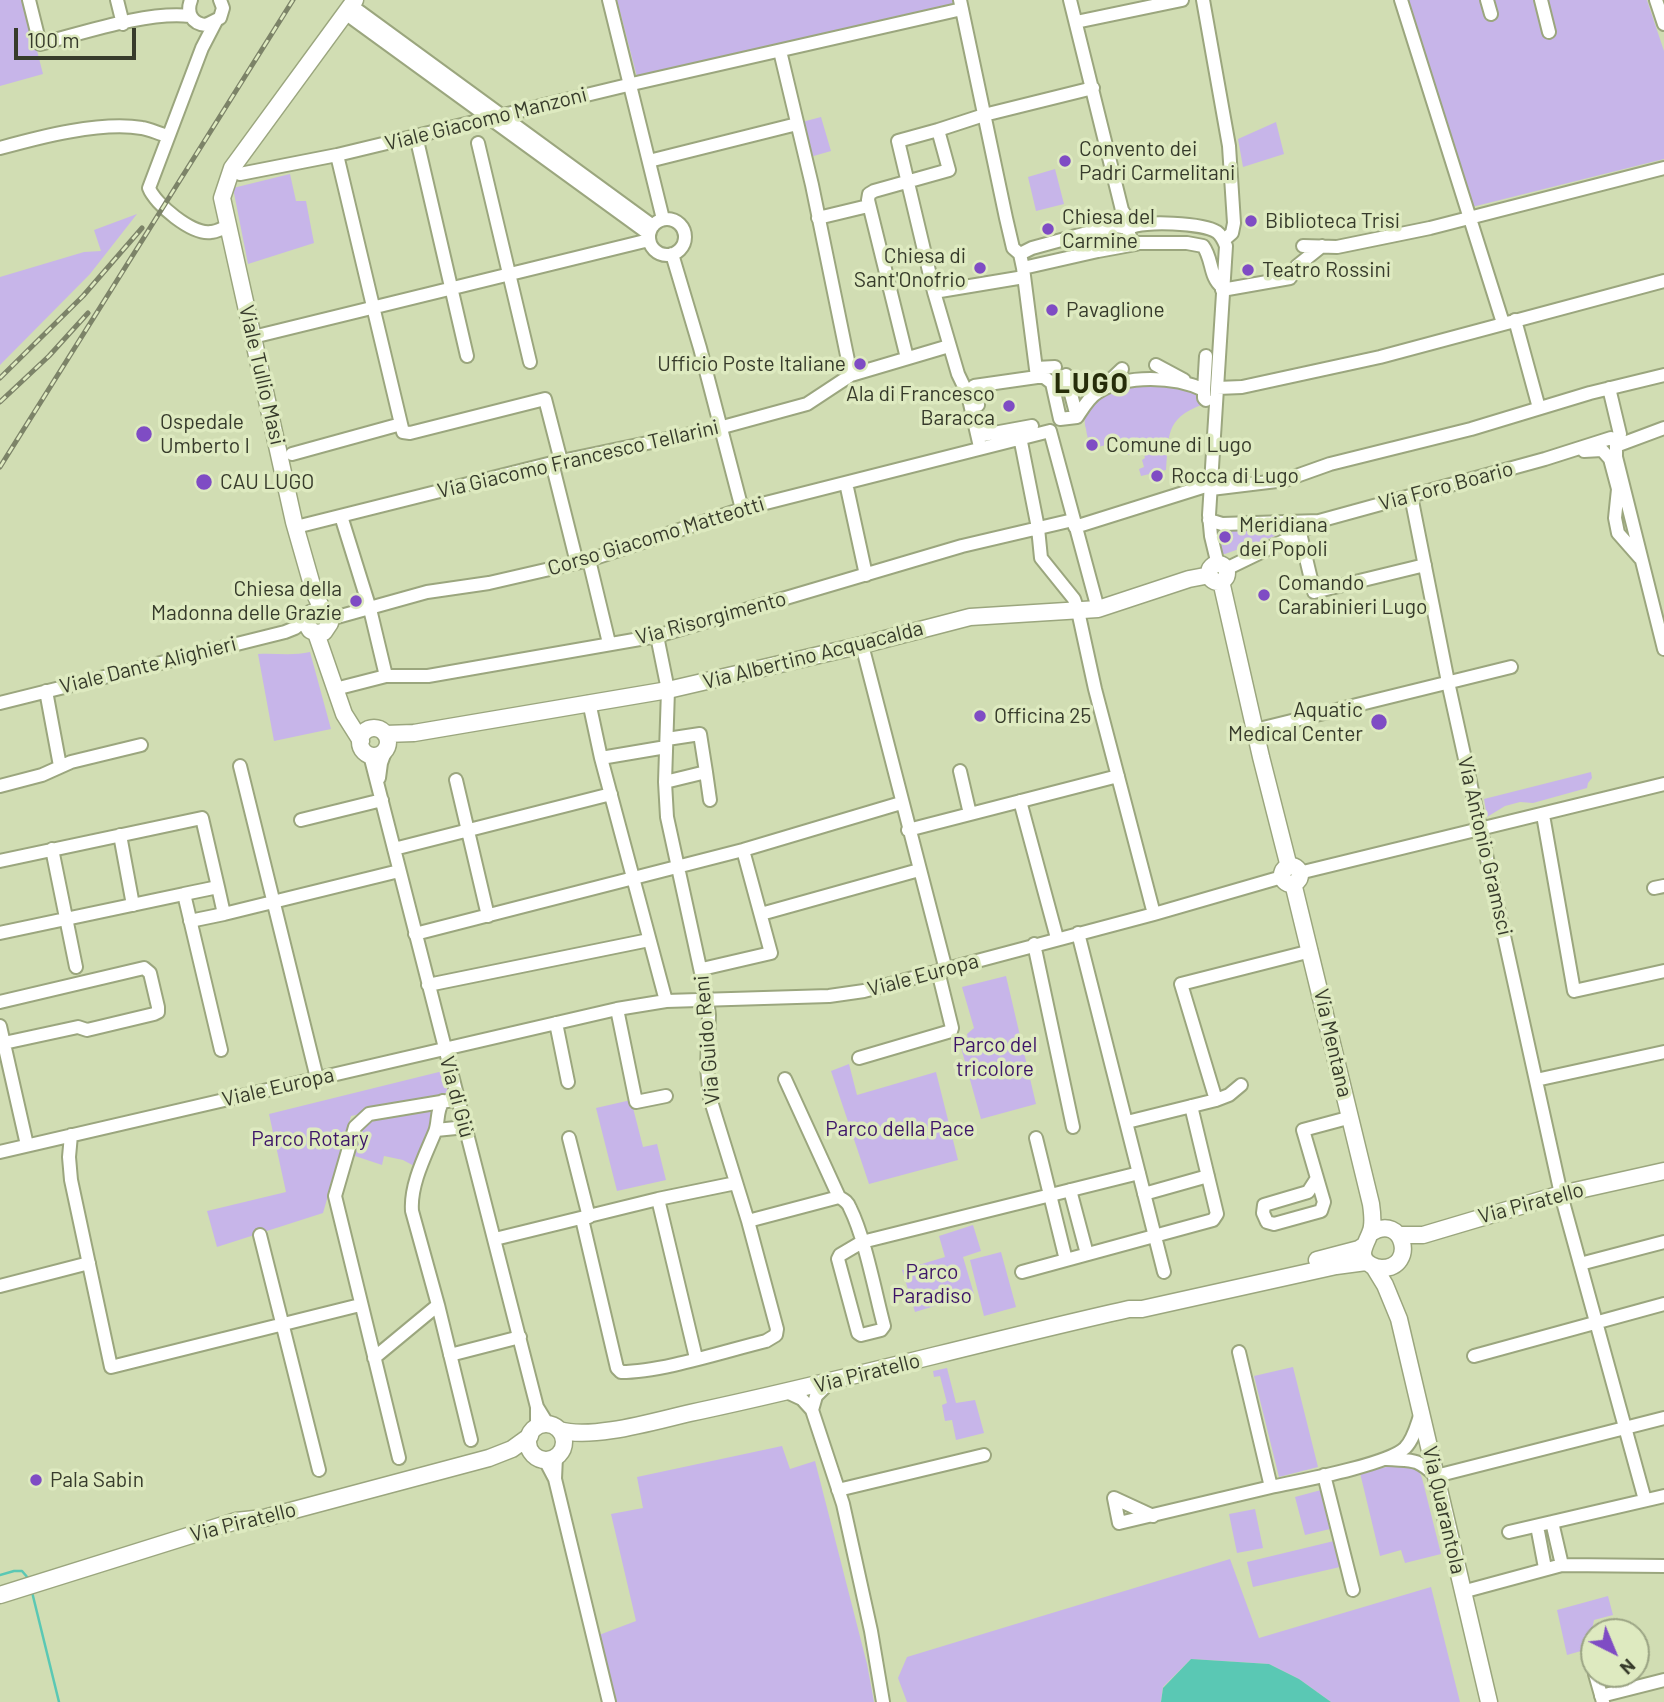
<!DOCTYPE html>
<html>
<head>
<meta charset="utf-8">
<style>
  body { margin:0 }
  #map { position:relative; width:1664px; height:1702px; overflow:hidden; background:#d1ddb3; font-family:Barlow,sans-serif }
  canvas { display:block }
  .north { position:absolute; left:1580px; top:1618px; width:70px; height:70px; box-sizing:border-box; background:#deeac0; border:2px solid #9ba484; border-radius:50%; rotate:137deg; font-size:19px; font-weight:700; line-height:28px; text-align:center; color:#373b2b }
  .north::after { content:''; display:block; margin:auto; width:24px; height:32px; background:#7f4cc4; clip-path:polygon(50% 0,100% 100%,50% 72%,0 100%) }
  .scale { position:absolute; left:14px; top:28px; width:122px; height:32px; box-sizing:border-box; border:4px solid #373b2b; border-top:0; padding-left:9px; font-size:21px; line-height:24px; white-space:nowrap; color:#373b2b; -webkit-text-stroke:5px #deeac0; paint-order:stroke }
</style>
</head>
<body>
<div id="map">
<canvas width="1664" height="1702"></canvas>
<div class="north">N</div>
<div class="scale">100 m</div>
</div>
<script>
const context = document.querySelector('canvas').getContext('2d');
context.lineJoin = 'round';
function fill(path, color) {
  context.fillStyle = color;
  context.fill(path, 'evenodd');
}
function trace(path, color, width, dash) {
  context.strokeStyle = color;
  context.lineWidth = width;
  context.lineCap = dash ? 'butt' : 'round';
  context.setLineDash(dash || []);
  context.stroke(path);
}
function drawText(font, color, halo, rows, align = 'center') {
  context.font = font + ' Barlow,sans-serif';
  context.lineWidth = 7;
  context.setLineDash([]);
  context.textBaseline = 'middle';
  context.strokeStyle = halo;
  context.fillStyle = color;
  for (const [text, x, y, turn = 0] of rows) {
    context.save();
    context.translate(x, y);
    context.rotate((+turn || 0) * Math.PI / 180);
    context.textAlign = isNaN(turn) ? turn : align;
    if (halo) context.strokeText(text, 0, 0);
    context.fillText(text, 0, 0);
    context.restore();
  }
}
const green = new Path2D(`
  M 0,0 L 24,0 L 43,74 L 0,86 Z
  M 617,0 L 953,0 L 954,3 L 637,77 Z
  M 1408,0 L 1647,0 L 1664,51 L 1664,159 L 1472,207 Z
  M 821,117 L 831,151 L 810,157 L 802,122 Z
  M 1276,122 L 1284,154 L 1243,167 L 1238,139 Z
  M 1055,169 L 1064,204 L 1036,211 L 1028,177 Z
  M 290,174 L 296,201 L 306,201 L 314,243 L 248,264 L 233,188 Z
  M 137,214 L 90,274 L 0,365 L 0,277 L 84,252 L 101,251 L 94,230 Z
  M 1143,385 C 1160,386 1201,381 1201,405 C 1165,419 1169,436 1166,470 L 1141,476 L 1139,469 L 1144,467 L 1142,460 L 1145,458 L 1143,451 L 1128,455 L 1124,441 L 1093,448 C 1089,442 1087,437 1086,429 C 1078,396 1118,387 1143,385 Z
  M 1285,524 L 1286,532 L 1225,554 L 1221,554 L 1214,528 Z
  M 310,652 L 331,729 L 274,741 L 258,654 C 276,653 293,656 310,652 Z
  M 1591,772 L 1592,778 L 1588,783 L 1587,788 L 1533,803 L 1520,802 L 1505,806 L 1487,817 L 1484,799 Z
  M 1006,976 L 1036,1104 L 981,1119 L 960,1044 L 968,1040 L 967,1034 L 974,1028 L 962,987 Z
  M 849,1064 L 857,1095 L 936,1072 L 958,1160 L 869,1184 L 831,1071 Z
  M 443,1071 L 449,1094 L 351,1116 L 323,1213 L 217,1247 L 207,1211 L 286,1192 L 269,1114 Z
  M 631,1100 L 643,1147 L 657,1144 L 666,1180 L 617,1191 L 596,1108 Z
  M 432,1110 L 433,1124 L 418,1168 L 403,1160 L 384,1156 L 382,1165 L 355,1156 C 356,1149 356,1140 359,1134 C 370,1113 411,1113 432,1110 Z
  M 973,1225 L 981,1251 L 963,1257 L 974,1294 L 915,1312 L 902,1270 L 945,1257 L 939,1236 Z
  M 1001,1252 L 1016,1307 L 984,1316 L 970,1260 Z
  M 1293,1367 L 1318,1467 L 1279,1477 L 1254,1376 Z
  M 947,1368 L 956,1403 L 975,1400 L 984,1433 L 956,1440 L 952,1420 L 945,1421 L 942,1405 L 947,1403 L 940,1376 L 934,1377 L 933,1371 Z
  M 782,1446 L 790,1469 L 815,1461 L 867,1664 L 874,1702 L 616,1702 L 599,1635 L 636,1621 L 611,1514 L 643,1508 L 637,1477 Z
  M 1395,1465 L 1412,1465 L 1418,1469 L 1422,1478 L 1441,1554 L 1405,1563 L 1401,1550 L 1380,1556 L 1360,1473 Z
  M 1321,1490 L 1330,1529 L 1305,1535 L 1295,1497 Z
  M 1255,1509 L 1263,1548 L 1237,1553 L 1229,1514 Z
  M 1334,1541 L 1340,1567 L 1253,1587 L 1247,1562 Z
  M 1230,1559 L 1259,1638 L 1431,1587 L 1460,1702 L 1331,1702 L 1299,1679 L 1269,1664 L 1191,1659 L 1163,1687 L 1161,1702 L 907,1702 L 898,1678 L 907,1657 Z
  M 1608,1596 L 1613,1615 L 1594,1620 L 1588,1649 L 1567,1655 L 1557,1610 Z`);
const water = new Path2D(`
  M 1191,1659 L 1269,1664 L 1299,1679 L 1331,1702 L 1161,1702 L 1163,1688 Z`);
const stream = new Path2D(`
  M 0,1575 L 14,1571 L 22,1571 L 28,1578
  M 32,1592 L 59,1702`);
const minor = new Path2D(`
  M 29,0 L 40,44 C 83,33 147,11 190,16
  M 117,0 L 123,24
  M 191,0 C 186,13 192,24 206,25 L 220,18 L 223,8 L 220,0
  M 609,0 L 663,219
  M 960,0 L 1006,218 L 1013,248 L 1020,254 L 1023,268 L 1037,377 L 1044,377 L 1052,383 L 1060,419 L 1077,417 C 1083,408 1089,397 1098,392 C 1126,374 1175,376 1204,390 L 1204,398 L 1206,400
  M 1070,0 L 1122,210 L 1132,226
  M 1203,0 L 1229,146 L 1234,223 L 1232,233 L 1224,240
  M 1401,0 L 1503,323
  M 1487,0 L 1491,14
  M 1541,0 L 1549,32
  M 1656,0 L 1664,24
  M 356,9 L 653,226
  M 345,13 L 649,234
  M 216,21 L 202,48 L 149,188 C 155,204 192,235 211,232 C 216,232 223,228 227,227
  M 1076,22 L 1182,0
  M 780,51 L 812,185 L 851,375
  M 938,130 L 984,115 L 1093,88
  M 416,136 L 467,356
  M 478,143 L 530,362
  M 0,148 C 40,137 101,121 142,128 C 150,129 159,134 168,136
  M 337,155 L 401,424
  M 649,161 L 797,124
  M 232,168 L 240,174 L 337,155 L 632,84 L 962,9
  M 818,218 L 868,206
  M649 237a18 18 0 1 1 36 0a18 18 0 1 1-36 0Z
  M 1129,228 L 1116,226 L 1094,231 L 1098,251 L 1136,244
  M 1303,246 L 1337,247 L 1430,228 L 1664,168
  M 672,254 L 700,348 L 742,509
  M 1020,254 L 1032,248 L 1094,231
  M 1023,268 L 1098,251
  M 1222,290 L 1290,278 L 1297,266 L 1322,246
  M 934,292 L 1024,277
  M 1515,320 L 1539,408
  M 253,337 L 649,240
  M 907,358 L 868,200 L 869,194 L 874,191 L 949,170 L 938,130 L 898,141 L 934,292 L 958,374 L 968,395 L 980,447
  M 1156,365 L 1184,380
  M 1036,368 L 1055,367
  M 1066,375 L 1077,417
  M 1102,388 L 1122,369
  M 1217,388 L 1242,387 L 1380,357 L 1664,281
  M 1609,388 L 1620,434
  M 1204,390 L 1206,356
  M 978,405 L 974,386 L 1037,377
  M 981,423 L 983,435 L 1032,426
  M 1050,431 L 1098,609
  M 1020,437 L 1038,528 L 1041,558 L 1074,599 L 1078,611 L 1095,689 L 1154,914
  M 1616,446 L 1664,428
  M 1584,451 L 1602,450 L 1610,459 L 1618,489 L 1615,518 L 1618,533 L 1640,558
  M 292,454 L 401,424 L 403,432 L 410,433 L 545,399 L 561,461
  M 552,463 L 577,563
  M 846,483 L 866,575
  M 1211,489 L 1285,480 L 1330,464 L 1471,429 L 1590,393 L 1664,375
  M 1411,496 L 1448,682 L 1561,1194
  M 341,516 L 370,609 L 386,676
  M 1209,520 L 1222,524 L 1319,521
  M 296,527 L 552,463 L 719,428 L 807,404 L 851,375 L 949,346
  M 1075,527 L 1212,484
  M 1300,533 L 1314,592 L 1425,565
  M 589,560 L 609,643
  M 1218,565 L 1211,536 L 1209,515 L 1226,246 C 1224,241 1221,235 1217,232 C 1203,223 1143,220 1129,228 L 1129,234 L 1133,243 L 1187,243 L 1203,246 C 1213,259 1209,277 1222,287
  M 1226,569 L 1290,538 L 1319,521 L 1545,459 L 1611,438 L 1616,443 L 1616,457 L 1664,649
  M 330,619 L 427,592 L 489,583 L 589,560 L 742,509 L 1050,431
  M 862,645 L 946,970
  M 343,687 L 386,676 L 428,676 L 657,636 L 962,546 L 1073,520
  M 46,691 L 60,766
  M 589,702 L 601,758 L 666,1001
  M 0,703 L 285,632 L 295,628 L 308,618
  M 1255,730 L 1511,667
  M 370,755 L 537,1407
  M 601,758 L 666,747
  M 240,766 L 317,1078
  M 960,771 L 970,814
  M 706,772 L 710,800
  M 379,778 L 381,763 L 385,752
  M 456,780 L 488,916
  M 665,782 L 706,772 L 700,734 L 667,739
  M 0,786 L 42,775 L 71,762 L 141,745
  M 1020,801 L 1057,938
  M 1543,815 L 1574,991 L 1664,971
  M 301,820 L 382,800
  M 908,830 L 1118,776
  M 120,835 L 133,905
  M 52,849 L 76,967
  M 394,849 L 611,794
  M 0,861 L 202,818 L 218,887
  M 1299,873 L 1664,784
  M 1654,888 L 1664,886
  M 224,914 L 399,871
  M 761,914 L 919,870
  M 190,921 L 224,914 L 218,887 L 184,894 L 221,1050
  M 0,933 L 184,894
  M 1078,933 L 1164,1272
  M 415,934 L 743,850 L 901,803
  M 1034,944 L 1073,1127
  M 702,969 L 771,953 L 743,850
  M 428,985 L 649,940
  M 0,1002 L 144,968 L 150,973 L 158,1007 L 158,1012 L 154,1014 L 87,1030 L 78,1027 L 4,1043
  M 617,1009 L 636,1102 L 666,1096
  M 556,1023 L 568,1082
  M 0,1026 L 27,1145
  M 859,1058 L 951,1031 L 952,1028 L 938,971
  M 785,1079 L 839,1197 C 844,1200 848,1202 850,1208 C 865,1238 875,1292 884,1326 L 881,1330 L 861,1335 L 858,1333 L 838,1259 L 840,1255 L 862,1242 L 1139,1173
  M 1536,1080 L 1664,1052
  M 1216,1100 L 1181,984 L 1311,951
  M 443,1101 C 436,1111 439,1122 435,1132 C 425,1156 410,1185 412,1211 L 438,1305 L 471,1440
  M 1127,1122 L 1216,1100 L 1229,1095 L 1241,1085
  M 436,1130 L 466,1127
  M 71,1135 L 69,1157 L 71,1180 L 111,1367 L 360,1305
  M 569,1138 L 589,1217
  M 1036,1138 L 1066,1260
  M 0,1152 L 617,1009 L 666,1001 L 829,996 L 864,991 L 1154,914 L 1282,877
  M 1317,1178 L 1324,1202 L 1321,1211 L 1274,1224 L 1267,1222 L 1263,1213 L 1264,1205 L 1308,1192 L 1317,1178 L 1303,1130 L 1344,1119
  M 1070,1190 L 1087,1254
  M 1144,1194 L 1208,1176
  M 658,1199 L 696,1358
  M 1563,1202 L 1645,1500
  M 582,1219 L 617,1368 L 621,1372 C 662,1372 725,1351 766,1341 L 776,1335 L 777,1329 L 748,1221 L 710,1098 L 707,1068 L 709,1015 L 707,1000 L 667,817 L 665,782 L 668,690 L 657,636
  M 748,1221 L 839,1197
  M 260,1235 L 319,1470
  M 495,1239 L 658,1199 L 736,1183
  M 1580,1264 L 1664,1242
  M 1022,1272 L 1213,1220 L 1217,1214 L 1191,1106
  M 0,1286 L 89,1263
  M 1239,1352 L 1271,1487 C 1299,1481 1387,1465 1405,1448 C 1414,1439 1417,1424 1421,1413
  M 450,1355 L 520,1337
  M 1474,1356 L 1664,1304
  M 374,1358 L 438,1305
  M 787,1392 L 802,1399 L 812,1410 L 843,1504 L 871,1631 L 883,1702
  M 812,1410 L 816,1396 L 830,1382
  M 537,1427 L 537,1407 L 548,1425
  M 399,1458 L 335,1196 L 355,1127 L 369,1114 L 459,1099
  M 1387,1459 C 1413,1461 1415,1457 1436,1476 L 1664,1418
  M 545,1460 L 555,1479 L 556,1457
  M 1324,1475 L 1353,1590
  M 555,1479 L 609,1702
  M 838,1490 L 984,1455
  M 1153,1516 L 1114,1498 L 1119,1523 L 1271,1487
  M 1552,1522 L 1562,1565
  M 1537,1526 L 1545,1568
  M 1509,1532 L 1664,1496
  M 1462,1592 L 1562,1565 L 1664,1566
  M 1589,1652 L 1594,1669
  M 1595,1674 L 1603,1702
  M 1601,1696 L 1664,1680`);
const major = new Path2D(`
  M1209 573a9 9 0 1 1 18 0a9 9 0 1 1-18 0Z
  M 1221,581 L 1261,757 L 1289,867
  M 323,611 L 314,592 L 294,522 L 222,198 L 232,168 L 355,0
  M 316,633 L 324,632 L 330,623 L 329,616 L 320,610 L 311,613 L 307,625 L 310,630 L 316,633 L 344,714 L 361,741
  M360 742a14 14 0 1 1 28 0a14 14 0 1 1-28 0Z
  M 385,734 L 414,733 L 668,690 L 862,645 L 970,617 L 1098,609 L 1189,579 L 1210,575
  M1282 875a9 9 0 1 1 18 0a9 9 0 1 1-18 0Z
  M 1293,883 L 1371,1204 C 1372,1211 1373,1219 1372,1226 C 1371,1239 1353,1255 1371,1265 C 1374,1267 1378,1268 1382,1268 C 1417,1268 1404,1212 1371,1233
  M 1399,1235 L 1423,1235 L 1561,1194 L 1664,1171
  M 1317,1260 L 1359,1249 L 1365,1245
  M 1374,1267 L 1385,1285 L 1399,1319 L 1489,1702
  M528 1442a18 18 0 1 1 36 0a18 18 0 1 1-36 0Z
  M 559,1430 C 592,1440 655,1421 690,1413 C 837,1382 982,1342 1129,1309 L 1142,1309 L 1336,1266 L 1366,1262
  M 0,1595 L 236,1521 L 264,1518 L 489,1458 L 512,1449 L 530,1436`);
const rail = new Path2D(`
  M 0,378 L 83,296 L 142,228
  M 0,402 L 49,356 L 88,313
  M 0,467 L 293,0`);
const markers = [
  [1065,161,7,"#7f4cc4"],
  [1251,221,7,"#7f4cc4"],
  [1048,229,7,"#7f4cc4"],
  [980,268,7,"#7f4cc4"],
  [1248,270,7,"#7f4cc4"],
  [1052,310,7,"#7f4cc4"],
  [860,364,7,"#7f4cc4"],
  [1009,406,7,"#7f4cc4"],
  [144,434,9,"#7f4cc4"],
  [1092,445,7,"#7f4cc4"],
  [1157,476,7,"#7f4cc4"],
  [204,482,9,"#7f4cc4"],
  [1225,537,7,"#7f4cc4"],
  [1264,595,7,"#7f4cc4"],
  [356,601,7,"#7f4cc4"],
  [980,716,7,"#7f4cc4"],
  [1379,722,9,"#7f4cc4"],
  [36,1480,7,"#7f4cc4"]
];
const streetNames = [
  ["Viale Giacomo Manzoni",486,119,-14],
  ["Viale Tullio Masi",262,375,77],
  ["Via Giacomo Francesco Tellarini",578,459,-13],
  ["Via Foro Boario",1446,486,-15],
  ["Corso Giacomo Matteotti",656,536,-17],
  ["Via Risorgimento",711,618,-15],
  ["Via Albertino Acquacalda",813,655,-14],
  ["Viale Dante Alighieri",148,665,-14],
  ["Via Antonio Gramsci",1485,846,77],
  ["Viale Europa",923,975,-15],
  ["Via Guido Reni",707,1040,-95],
  ["Via Mentana",1333,1043,77],
  ["Viale Europa",278,1087,-13],
  ["Via di Giù",457,1097,75],
  ["Via Piratello",1531,1203,-15],
  ["Via Piratello",867,1373,-14],
  ["Via Quarantola",1444,1510,77],
  ["Via Piratello",243,1522,-14]
];
const poiNames = [
  ["Convento dei",1079,149],
  ["Padri Carmelitani",1079,173],
  ["Chiesa del",1062,217],
  ["Carmine",1062,241],
  ["Biblioteca Trisi",1265,221],
  ["Chiesa di",966,256,"right"],
  ["Sant'Onofrio",966,280,"right"],
  ["Teatro Rossini",1262,270],
  ["Pavaglione",1066,310],
  ["Ufficio Poste Italiane",846,364,"right"],
  ["Ala di Francesco",995,394,"right"],
  ["Baracca",995,418,"right"],
  ["Ospedale",160,422],
  ["Umberto I",160,446],
  ["Comune di Lugo",1106,445],
  ["Rocca di Lugo",1171,476],
  ["CAU LUGO",220,482],
  ["Meridiana",1239,525],
  ["dei Popoli",1239,549],
  ["Comando",1278,583],
  ["Carabinieri Lugo",1278,607],
  ["Chiesa della",342,589,"right"],
  ["Madonna delle Grazie",342,613,"right"],
  ["Aquatic",1363,710,"right"],
  ["Medical Center",1363,734,"right"],
  ["Officina 25",994,716],
  ["Pala Sabin",50,1480]
];
const parkNames = [
  ["Parco del",995,1045],
  ["tricolore",995,1069],
  ["Parco della Pace",900,1129],
  ["Parco Rotary",310,1139],
  ["Parco",932,1272],
  ["Paradiso",932,1296]
];
const districtNames = [
  ["LUGO",1092,384]
];
fill(green, '#c7b5e9');
fill(water, '#5ac8b4');
trace(stream, '#5ac8b4', 2.5);
trace(minor, '#9ba67e', 16);
trace(major, '#9ba67e', 19);
trace(minor, '#fff', 12);
trace(major, '#fff', 16);
trace(rail, '#7c8368', 5);
trace(rail, '#deeac0', 2.5, [8]);
for (const [x, y, r, color] of markers) {
  const dot = new Path2D();
  dot.arc(x, y, r, 0, 2 * Math.PI);
  context.fillStyle = color;
  context.fill(dot);
  trace(dot, '#deeac0', 2.5);
}
drawText('21px', '#373b2b', '#deeac0', streetNames);
drawText('21px', '#373b2b', '#deeac0', poiNames, 'left');
drawText('21px', '#3d1568', '#deeac0', parkNames);
context.letterSpacing = '2px';
drawText('bold 28px', '#262d09', '#deeac0', districtNames);
context.letterSpacing = '0px';
</script>
</body>
</html>
